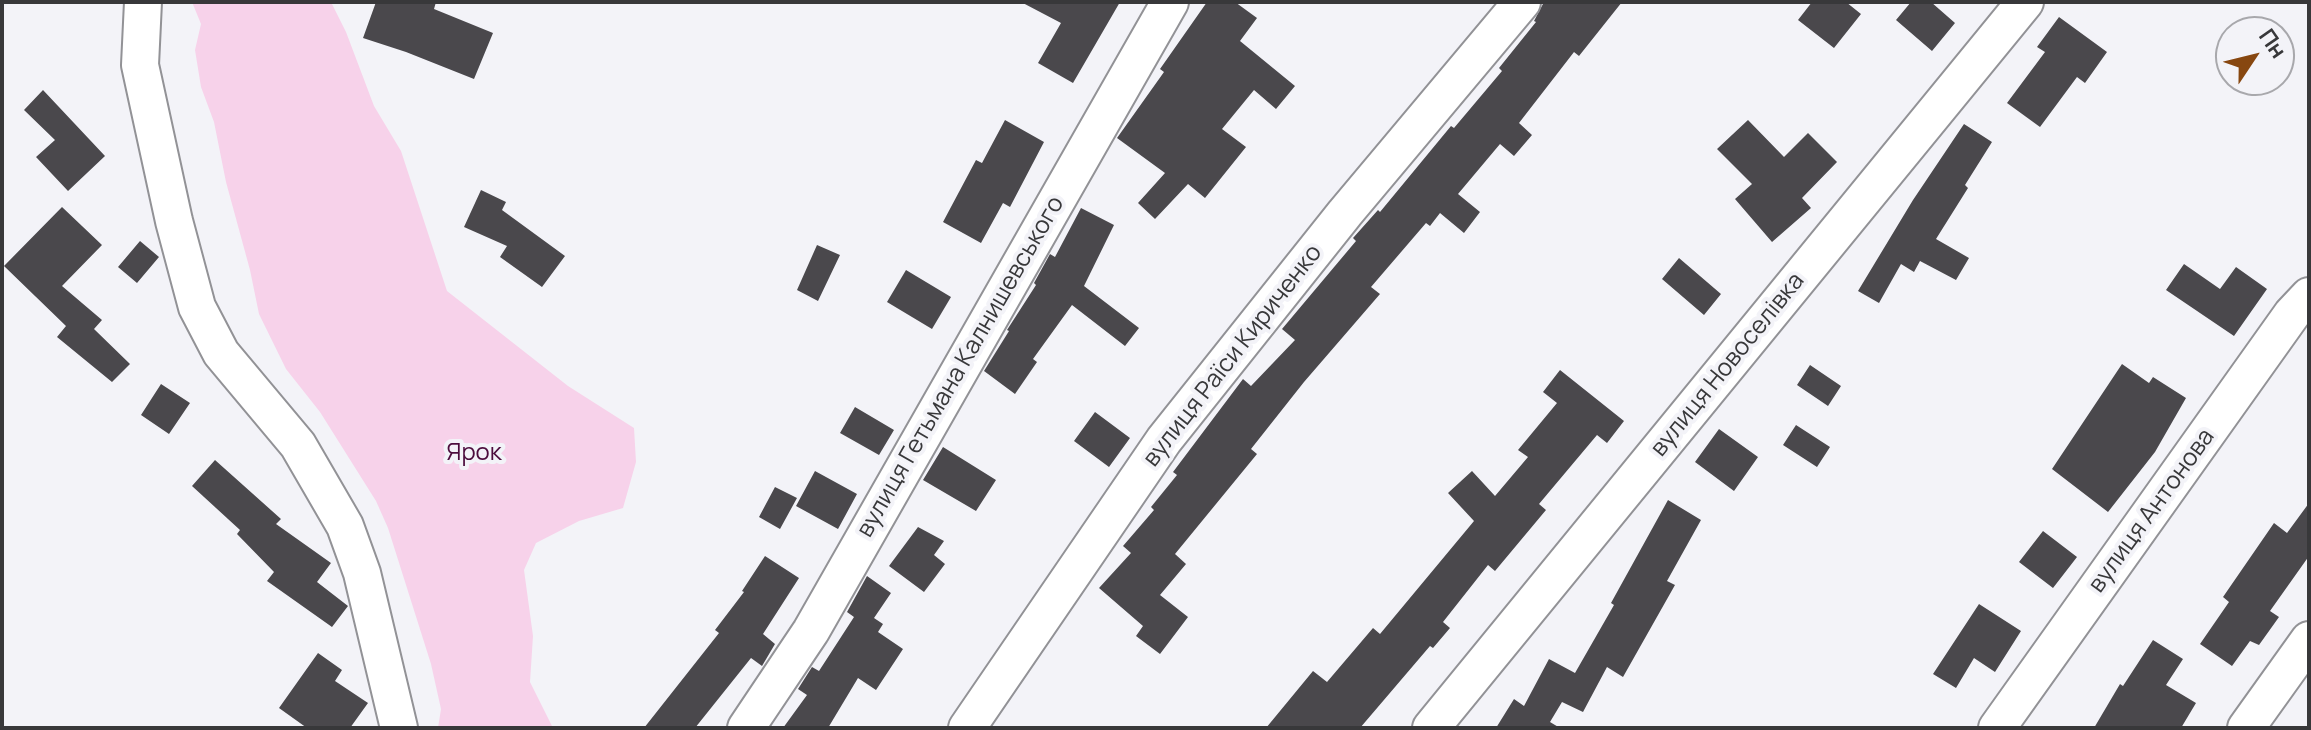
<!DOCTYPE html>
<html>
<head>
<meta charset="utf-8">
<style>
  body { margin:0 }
  #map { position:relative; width:2311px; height:730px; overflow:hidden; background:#f3f3f8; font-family:Manrope,sans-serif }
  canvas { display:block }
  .frame { position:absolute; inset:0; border:4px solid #38383a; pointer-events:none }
  .north { position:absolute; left:2215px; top:16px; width:80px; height:80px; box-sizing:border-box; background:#f3f3f8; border:2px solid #a8a8ac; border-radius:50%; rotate:55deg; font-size:22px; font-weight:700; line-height:32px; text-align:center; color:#38383a }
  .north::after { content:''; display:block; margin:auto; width:28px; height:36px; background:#874710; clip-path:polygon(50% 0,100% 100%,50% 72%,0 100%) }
</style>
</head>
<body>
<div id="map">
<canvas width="2311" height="730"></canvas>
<div class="frame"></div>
<div class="north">Пн</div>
</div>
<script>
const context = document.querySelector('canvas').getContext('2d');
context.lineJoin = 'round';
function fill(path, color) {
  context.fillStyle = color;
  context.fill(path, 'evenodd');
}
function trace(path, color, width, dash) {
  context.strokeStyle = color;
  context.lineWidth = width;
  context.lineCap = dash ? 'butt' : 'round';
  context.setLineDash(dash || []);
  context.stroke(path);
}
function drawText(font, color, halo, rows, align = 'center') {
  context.font = font + ' Manrope,sans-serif';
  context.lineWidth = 8;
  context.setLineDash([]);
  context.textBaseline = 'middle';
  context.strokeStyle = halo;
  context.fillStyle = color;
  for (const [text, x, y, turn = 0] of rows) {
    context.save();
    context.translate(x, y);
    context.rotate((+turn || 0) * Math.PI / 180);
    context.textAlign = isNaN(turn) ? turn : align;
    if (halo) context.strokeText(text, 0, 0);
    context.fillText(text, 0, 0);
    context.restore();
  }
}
const green = new Path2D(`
  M 192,2 L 331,2 L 346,32 L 374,106 L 401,151 L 447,291 L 568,386 L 634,428 L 636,462 L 623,508 L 579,521 L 536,543 L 524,570 L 533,636 L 530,682 L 553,728 L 438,728 L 441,709 L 431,664 L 388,528 L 376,501 L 320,412 L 286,369 L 259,314 L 250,270 L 226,182 L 214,122 L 201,87 L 195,50 L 201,24 Z`);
const building = new Path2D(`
  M 376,2 L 436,2 L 434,9 L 493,33 L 474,79 L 406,52 L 363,38 Z
  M 1021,2 L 1120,2 L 1073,83 L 1038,63 L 1061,23 Z
  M 1207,2 L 1235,2 L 1257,18 L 1240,41 L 1295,86 L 1276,109 L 1254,90 L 1222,129 L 1246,147 L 1205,198 L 1188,184 L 1155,219 L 1138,203 L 1165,173 L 1117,138 L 1164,72 L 1160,69 Z
  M 1544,2 L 1622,2 L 1579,56 L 1574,52 L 1519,123 L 1532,135 L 1514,156 L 1500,144 L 1458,194 L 1480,212 L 1464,233 L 1440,213 L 1430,226 L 1426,223 L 1371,287 L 1380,294 L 1304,382 L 1251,449 L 1257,454 L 1175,554 L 1186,564 L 1160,595 L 1188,617 L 1160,654 L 1136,636 L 1143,626 L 1099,588 L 1131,553 L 1123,546 L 1154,510 L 1151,507 L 1177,475 L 1173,472 L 1243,379 L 1251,386 L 1295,340 L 1282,329 L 1356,241 L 1353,238 L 1378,210 L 1380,212 L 1451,126 L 1454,128 L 1502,71 L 1499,68 L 1536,22 L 1534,21 Z
  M 1812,2 L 1846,2 L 1861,14 L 1834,48 L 1798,20 Z
  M 1911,2 L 1931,2 L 1955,23 L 1932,51 L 1896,20 Z
  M 2059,17 L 2107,52 L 2085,83 L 2077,77 L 2040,127 L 2007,103 L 2045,52 L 2037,47 Z
  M 43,90 L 105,156 L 68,191 L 36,157 L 55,140 L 24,110 Z
  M 1005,120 L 1044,142 L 1010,207 L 1003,203 L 981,243 L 943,222 L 976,160 L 982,163 Z
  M 1748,120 L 1784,157 L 1808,133 L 1837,162 L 1802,198 L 1811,208 L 1772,242 L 1735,199 L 1752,184 L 1717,149 Z
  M 1964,124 L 1992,142 L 1965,185 L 1968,188 L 1936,239 L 1969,258 L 1956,280 L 1920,261 L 1914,272 L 1901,264 L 1879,303 L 1858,291 L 1913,200 Z
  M 481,190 L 506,202 L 502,210 L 565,256 L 542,287 L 500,257 L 507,246 L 464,227 Z
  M 62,207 L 102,245 L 62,286 L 102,320 L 94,329 L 130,364 L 112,382 L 57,337 L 66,326 L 4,266 Z
  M 1081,208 L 1114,225 L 1084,286 L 1139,328 L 1125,346 L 1072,305 L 1033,359 L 1037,362 L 1015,394 L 984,371 L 1009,331 L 1007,330 L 1036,285 L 1034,283 L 1050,254 L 1055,257 Z
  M 140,241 L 159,257 L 137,283 L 118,267 Z
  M 817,245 L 840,255 L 818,301 L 797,290 Z
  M 1679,258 L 1721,294 L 1704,315 L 1662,279 Z
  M 2184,264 L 2220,289 L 2236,267 L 2267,289 L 2234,336 L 2166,290 Z
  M 906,270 L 951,297 L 932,329 L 887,302 Z
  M 2122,364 L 2149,383 L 2153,377 L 2186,398 L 2155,452 L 2108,512 L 2052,469 Z
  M 1810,365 L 1841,386 L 1828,406 L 1797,385 Z
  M 1560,370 L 1624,421 L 1607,443 L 1597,435 L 1539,504 L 1546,510 L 1495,571 L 1488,565 L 1443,622 L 1450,628 L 1433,648 L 1430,646 L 1360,728 L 1266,728 L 1313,671 L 1327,682 L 1373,628 L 1380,634 L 1474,521 L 1448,493 L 1472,471 L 1495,496 L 1528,457 L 1518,450 L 1557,403 L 1543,392 Z
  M 161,384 L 190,403 L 169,434 L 141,415 Z
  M 855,407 L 894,430 L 879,455 L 840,433 Z
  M 1095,412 L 1130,438 L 1109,467 L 1074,441 Z
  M 1796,425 L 1830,447 L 1817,467 L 1783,445 Z
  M 1719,429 L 1758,457 L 1734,491 L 1695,462 Z
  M 943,447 L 996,480 L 976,511 L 923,480 Z
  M 215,460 L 281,519 L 276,524 L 331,563 L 317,582 L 348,606 L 332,627 L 267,581 L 274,572 L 237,534 L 240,530 L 192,486 Z
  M 815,471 L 857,494 L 838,529 L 796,506 Z
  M 775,487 L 797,498 L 780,529 L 759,517 Z
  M 1668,500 L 1701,520 L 1667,581 L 1675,585 L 1623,677 L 1607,667 L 1583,712 L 1562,702 L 1550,722 L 1560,728 L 1496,728 L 1514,699 L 1524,706 L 1549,659 L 1575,673 L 1614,605 L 1611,603 Z
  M 2309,503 L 2309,556 L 2270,611 L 2279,617 L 2259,645 L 2250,641 L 2232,666 L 2200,644 L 2229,602 L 2223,597 L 2274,523 L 2287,533 Z
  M 918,527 L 944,541 L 934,555 L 945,564 L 924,592 L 889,566 Z
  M 2043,531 L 2077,557 L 2053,588 L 2019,562 Z
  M 765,556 L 799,578 L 763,634 L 775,644 L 762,666 L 751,658 L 695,728 L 644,728 L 719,633 L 715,630 L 744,592 L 742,591 Z
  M 867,576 L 891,593 L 874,618 L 883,624 L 878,632 L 903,649 L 876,690 L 858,678 L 828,728 L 783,728 L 807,695 L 798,689 L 812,667 L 819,671 L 854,617 L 847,612 Z
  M 1979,604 L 2021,631 L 1995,672 L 1974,658 L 1956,688 L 1933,674 Z
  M 2153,640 L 2183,659 L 2166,685 L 2196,703 L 2181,728 L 2094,728 L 2120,684 L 2123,686 Z
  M 318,653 L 342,670 L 335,681 L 368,703 L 350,728 L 307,728 L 279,708 Z`);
const minor = new Path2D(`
  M 143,2 L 140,65 L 174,221 L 197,307 L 221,353 L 298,445 L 345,526 L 362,573 L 399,728
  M 746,728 L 811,631 L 1170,2
  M 967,728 L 1164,440 L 1345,213 L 1522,2
  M 1431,728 L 2025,2
  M 1997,728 L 2292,314 L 2309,296
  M 2246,728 L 2309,640`);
const streetNames = [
  ["вулиця Раїси Кириченко",1233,356,-52],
  ["вулиця Новоселівка",1728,365,-51],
  ["вулиця Гетьмана Калнишевського",961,367,-60],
  ["вулиця Антонова",2152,511,-54]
];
const parkNames = [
  ["Ярок",474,453]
];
fill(green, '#f7d2ea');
fill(building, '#4a484c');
trace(minor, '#929296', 40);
trace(minor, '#fff', 36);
drawText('24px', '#38383a', '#f3f3f8', streetNames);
drawText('24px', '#4c0d3d', '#f3f3f8', parkNames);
</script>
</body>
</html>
